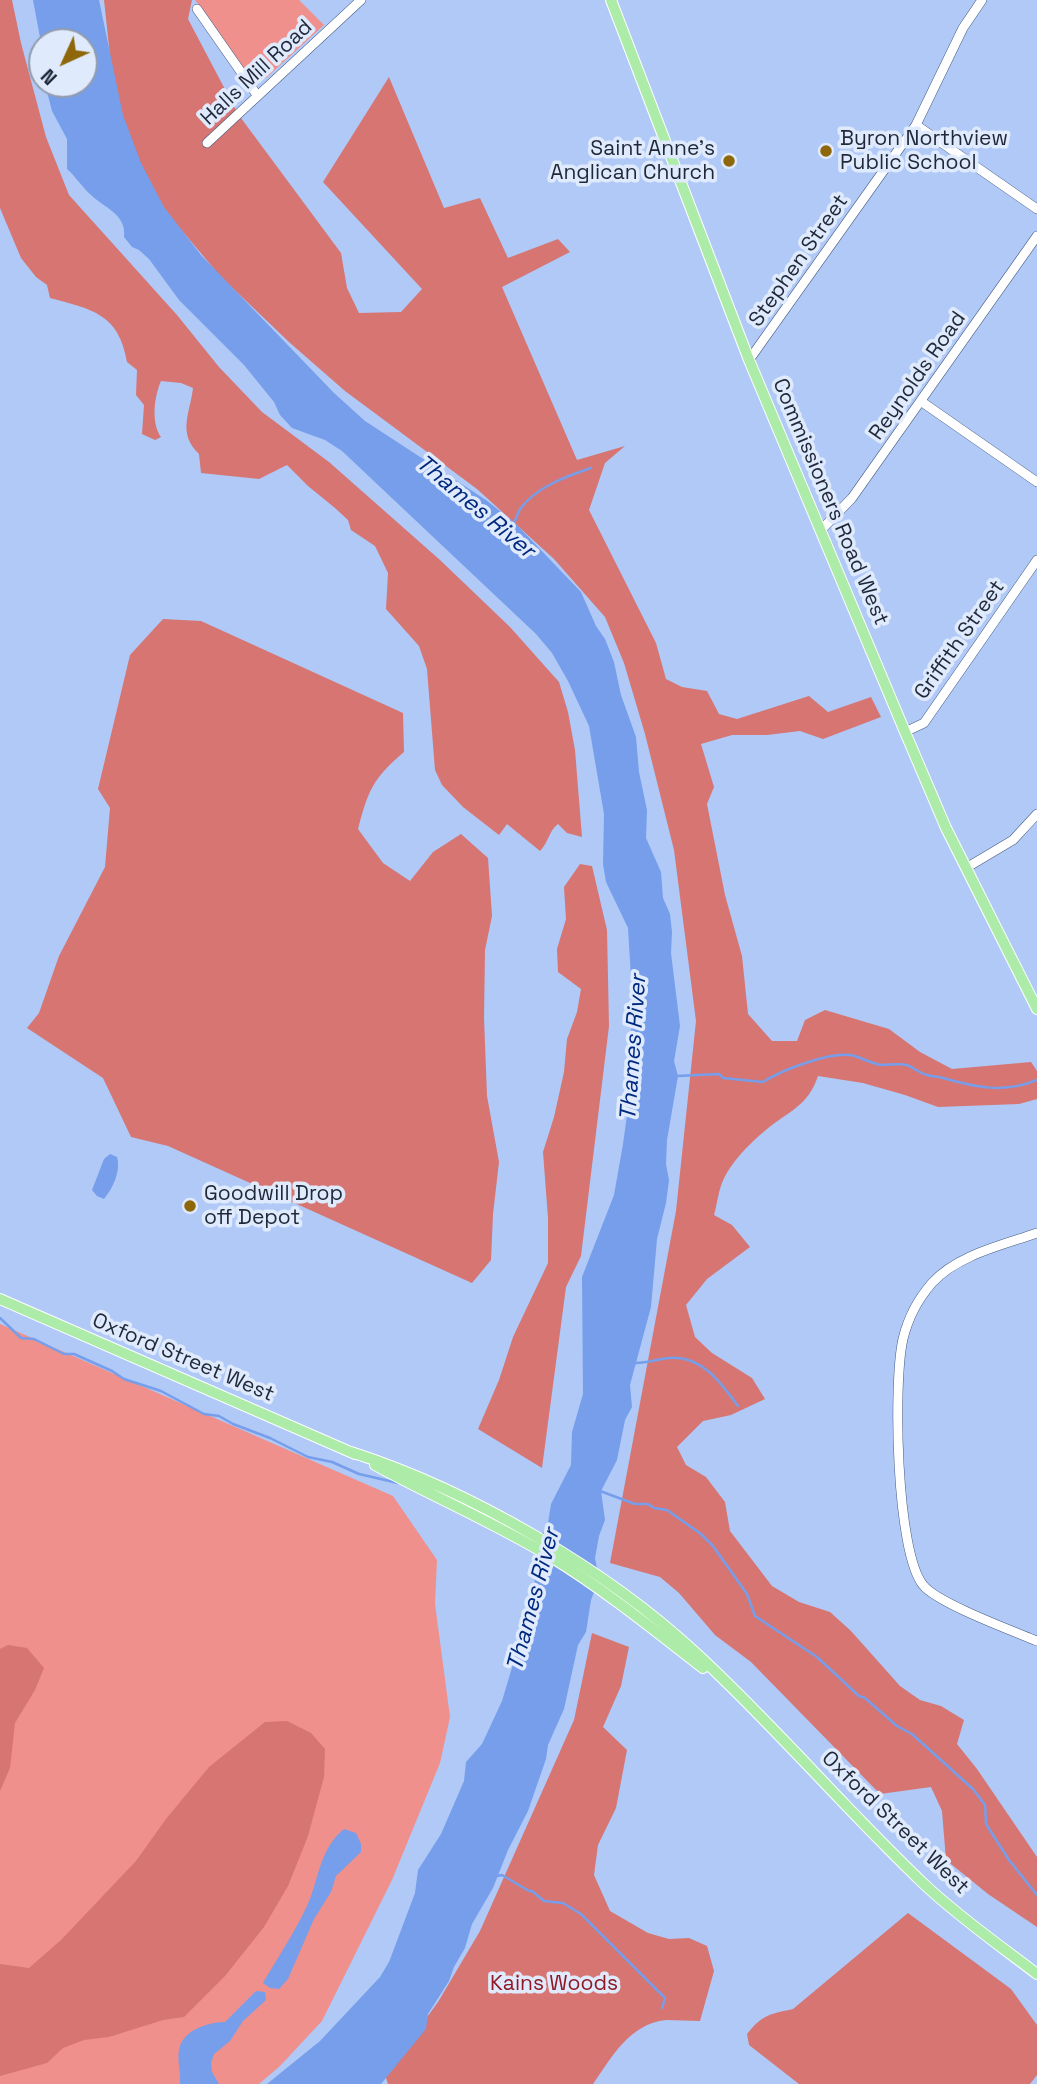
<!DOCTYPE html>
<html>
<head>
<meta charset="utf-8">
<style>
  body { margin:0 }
  #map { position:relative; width:1037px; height:2084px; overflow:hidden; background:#b0c9f7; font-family:"Space Grotesk",sans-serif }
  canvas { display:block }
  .north { position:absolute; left:28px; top:28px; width:70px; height:70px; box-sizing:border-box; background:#dfeafc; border:2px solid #929cae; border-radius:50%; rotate:225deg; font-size:19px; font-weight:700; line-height:28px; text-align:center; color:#1f2839 }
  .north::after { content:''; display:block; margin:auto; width:24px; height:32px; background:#8d6709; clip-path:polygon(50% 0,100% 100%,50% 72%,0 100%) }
</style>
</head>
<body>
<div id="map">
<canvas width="1037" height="2084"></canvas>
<div class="north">N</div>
</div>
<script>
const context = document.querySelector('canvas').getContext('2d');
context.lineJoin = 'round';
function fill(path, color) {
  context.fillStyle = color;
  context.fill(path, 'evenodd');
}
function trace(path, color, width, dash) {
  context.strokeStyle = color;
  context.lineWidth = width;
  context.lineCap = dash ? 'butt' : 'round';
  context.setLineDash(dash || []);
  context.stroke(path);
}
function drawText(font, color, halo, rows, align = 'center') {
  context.font = font + ' "Space Grotesk",sans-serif';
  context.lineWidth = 7;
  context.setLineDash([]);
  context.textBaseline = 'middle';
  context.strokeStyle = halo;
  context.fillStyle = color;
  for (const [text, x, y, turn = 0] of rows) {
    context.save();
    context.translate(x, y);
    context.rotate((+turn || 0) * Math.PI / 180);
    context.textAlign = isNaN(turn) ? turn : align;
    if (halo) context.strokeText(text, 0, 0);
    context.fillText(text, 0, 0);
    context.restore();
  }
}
const green = new Path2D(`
  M 195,0 L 299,0 L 324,25 L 266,78 L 257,80 L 250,77 Z
  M 0,1324 L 393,1496 L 437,1560 L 435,1604 L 450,1717 L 440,1763 L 392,1880 L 322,2021 L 280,2066 L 259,2084 L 0,2084 Z`);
const forest = new Path2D(`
  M 0,0 L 12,0 L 21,43 L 46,137 L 69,195 L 177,315 L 219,367 L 262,412 L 329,462 L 440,560 L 510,627 L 559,682 L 568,712 L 575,750 L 582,837 L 567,833 L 558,824 C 548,832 549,842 540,851 L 507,824 L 499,835 L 463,807 L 442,785 L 435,770 L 427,669 L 419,646 L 386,609 L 388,573 L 375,546 L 351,530 L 348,520 L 335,508 L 308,486 L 287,465 L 259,479 L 201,473 L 199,454 C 177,433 190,414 193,388 L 181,383 L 161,381 C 154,397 151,423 161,437 L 155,440 L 142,434 L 144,405 L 136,395 L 137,370 L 127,362 C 119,314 92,309 50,298 L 47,285 L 36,277 L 21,258 L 0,208 Z
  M 104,0 L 192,0 L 188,19 L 238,114 L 341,253 L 347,288 L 359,313 L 401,312 L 422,289 L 323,182 L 389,77 L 444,208 L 480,198 L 508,258 L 558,239 L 570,252 L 502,287 L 577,460 L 625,446 L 605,463 L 589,510 L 656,643 L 666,679 L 682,687 L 707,691 L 719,714 L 737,719 L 809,696 L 828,712 L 871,697 L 881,717 L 823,739 L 800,731 L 767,735 L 732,735 L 701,744 L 714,787 L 707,804 L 725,895 L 742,956 L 748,1014 L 772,1041 L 797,1041 L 805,1020 L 825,1010 L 889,1029 L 920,1052 L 952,1069 L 1031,1062 L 1037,1071 L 1037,1099 L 1019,1104 L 938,1107 L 905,1095 L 863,1083 L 818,1076 C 808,1106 789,1111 767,1129 C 750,1143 730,1163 722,1183 C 718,1193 717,1205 714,1215 L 732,1225 L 750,1247 L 707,1279 L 686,1305 L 695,1337 L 712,1353 L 752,1378 L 765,1399 L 731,1415 L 703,1421 L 677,1447 L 686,1465 L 706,1477 L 725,1502 L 730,1531 L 772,1586 L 799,1602 L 830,1612 L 851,1631 L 900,1686 L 920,1700 L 941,1706 L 964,1720 L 957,1744 L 977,1769 L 1037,1857 L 1037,1927 L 988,1894 L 946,1860 L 942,1811 L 931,1787 L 880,1794 L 751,1662 L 715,1635 L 679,1593 L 660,1577 L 610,1563 L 676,1211 L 696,1021 L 674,850 L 645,734 L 624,663 L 605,617 L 554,559 L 477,489 L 345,391 L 289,342 L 220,276 L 168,214 L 119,140 Z
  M 163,619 L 201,621 L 403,713 L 404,752 C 373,778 368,791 358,829 L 383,863 L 410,881 L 433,852 L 461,834 L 488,858 L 492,916 L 485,950 L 484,1018 L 487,1096 L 499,1162 L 493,1214 L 491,1260 L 472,1283 L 168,1146 L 131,1137 L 103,1078 L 27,1028 L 39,1013 L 59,956 L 105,867 L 110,808 L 98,789 L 130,655 Z
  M 580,864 L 592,866 L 607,930 L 609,1026 L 581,1256 L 566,1287 L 542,1468 L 478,1429 L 499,1380 L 513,1337 L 548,1263 L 548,1218 L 543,1152 L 554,1117 L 564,1072 L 567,1039 L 577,1012 L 581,989 L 558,972 L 557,949 L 566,919 L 564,887 Z
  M 592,1633 L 629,1647 L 621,1686 L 603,1727 L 627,1750 L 616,1808 L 598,1845 L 594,1875 L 610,1911 L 648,1933 L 669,1939 L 689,1938 L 707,1946 L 714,1971 L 700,2021 C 689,2021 677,2020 666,2020 C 629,2024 612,2057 593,2084 L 388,2084 L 384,2072 L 394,2063 L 438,2002 L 480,1931 L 574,1720 Z
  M 8,1645 L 27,1648 L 44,1668 L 35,1690 L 15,1723 L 10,1768 L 0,1791 L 0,1649 Z
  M 287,1721 L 311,1733 L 325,1749 L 324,1777 L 308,1836 L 288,1886 L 264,1927 L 225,1976 L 184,2017 L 163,2020 L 109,2037 L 84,2040 L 63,2048 L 47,2063 L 0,2076 L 0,1964 L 29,1968 L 61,1940 L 136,1861 L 166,1819 L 209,1767 L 265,1722 Z
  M 908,1913 L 1011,1989 L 1037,2025 L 1037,2075 L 1030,2084 L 799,2084 L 749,2045 L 747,2034 C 762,2015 770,2014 793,2009 Z`);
const water = new Path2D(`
  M 33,0 L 99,0 L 123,115 L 141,163 L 164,207 L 201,255 L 334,393 L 365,421 L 486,500 L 515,523 L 581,592 L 596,626 L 605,639 L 614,662 L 621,695 L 636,737 L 639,772 L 647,810 L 646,838 L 661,872 L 663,898 L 670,914 L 672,932 L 671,953 L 680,1026 L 674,1061 L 678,1076 L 667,1140 L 666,1164 L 669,1180 L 666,1203 L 657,1239 L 651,1307 L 630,1385 L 632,1407 L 625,1420 L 617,1460 L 601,1491 L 605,1520 L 599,1536 L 595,1558 L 599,1579 L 591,1600 L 586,1632 L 578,1645 L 564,1709 L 548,1745 L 546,1759 L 528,1811 L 508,1850 L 493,1888 L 472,1924 L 465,1948 L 454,1967 L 449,1981 L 428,2014 L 426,2029 L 381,2084 L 267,2084 L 320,2041 L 380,1977 L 389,1962 L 415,1893 L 418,1870 L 441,1834 L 464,1781 L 466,1762 L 482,1744 L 502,1701 L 519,1644 L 524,1619 L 533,1604 L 535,1583 L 533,1568 L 537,1543 L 548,1523 L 551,1504 L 571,1465 L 572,1432 L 583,1394 L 582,1277 L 614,1195 L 623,1144 L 630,1094 L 632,995 L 628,928 L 606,882 L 603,864 L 604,814 L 589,726 L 568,681 L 552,653 L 536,634 L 342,451 L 325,440 L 292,428 L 280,415 L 274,402 L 244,365 L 179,300 L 149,259 L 139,250 L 132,247 L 124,237 C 127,214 103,207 91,195 C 82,187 76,177 67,169 L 67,139 L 52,111 L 45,84 L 84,84 L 84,42 L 42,42 L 42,48 Z
  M 110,1154 L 117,1157 C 121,1171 113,1188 104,1199 L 97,1196 L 92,1190 L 104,1159 Z
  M 344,1829 L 356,1833 L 361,1844 L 361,1852 L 336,1876 L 331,1892 L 314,1919 L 288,1979 L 279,1989 L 270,1988 L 263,1983 C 278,1957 301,1923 311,1896 C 320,1871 322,1847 344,1829 Z
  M 256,1991 L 265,1992 L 266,2000 L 243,2021 L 230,2041 L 214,2054 L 211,2063 L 212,2072 L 219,2084 L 180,2084 C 181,2072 177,2061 179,2050 C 182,2030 209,2022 225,2022 Z`);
const stream = new Path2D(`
  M 513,525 C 516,520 517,514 520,509 C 536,487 567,476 591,468
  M 677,1076 L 719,1074 L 723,1078 L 763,1082 C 782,1070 833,1050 855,1056 C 864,1059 871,1063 881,1065 C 889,1065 899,1063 907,1065 C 914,1068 920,1073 927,1075 C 932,1077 937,1076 943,1078 C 975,1087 1004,1094 1037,1080
  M 0,1318 L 21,1338 L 34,1339 L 64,1354 L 74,1354 L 112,1371 L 124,1379 L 161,1391 L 204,1414 L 219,1416 L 233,1424 L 270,1438 L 308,1457 L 332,1462 L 359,1474 L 398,1483
  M 636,1363 C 648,1363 658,1359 669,1358 C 702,1355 721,1383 738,1406
  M 600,1491 L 635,1504 L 648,1504 L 654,1508 L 667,1510 L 701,1534 L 713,1546 L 747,1594 L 755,1616 L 817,1657 L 859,1696 L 865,1698 L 897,1726 L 912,1734 L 973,1789 L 985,1805 L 986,1824 L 1009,1860 L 1037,1895
  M 497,1876 L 502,1875 L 529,1891 L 532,1891 L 544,1901 L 563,1903 L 581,1914 L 665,1998 L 662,2008`);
const minor = new Path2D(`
  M 197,9 L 257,95
  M 916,125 L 1037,209
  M 207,143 L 361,0
  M 749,360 L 916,125 L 963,28 L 982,0
  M 922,402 L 1037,482
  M 821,530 L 852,498 L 1037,236
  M 905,732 L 924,723 L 1037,560
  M 966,868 L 1013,840 L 1037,814
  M 1037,1233 C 1003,1245 957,1255 932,1283 C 918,1299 908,1318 903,1339 C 893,1382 896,1552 923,1585 C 937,1603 1013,1631 1037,1641`);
const major = new Path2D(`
  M 611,0 L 749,360 L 905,732 L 946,828 L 1037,1009
  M 0,1299 L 355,1454
  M 351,1452 C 469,1490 606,1569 697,1654 C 776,1727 846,1810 925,1885 C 959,1917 999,1945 1037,1974
  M 375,1465 C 434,1497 495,1523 551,1557 C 605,1590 654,1630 703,1668`);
const markers = [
  [826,151,7,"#8d6709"],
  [729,161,7,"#8d6709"],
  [190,1206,7,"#8d6709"]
];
const streetNames = [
  ["Halls Mill Road",257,73,-43],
  ["Stephen Street",799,261,-55],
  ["Reynolds Road",918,376,-55],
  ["Commissioners Road West",830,502,67],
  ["Griffith Street",960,640,-55],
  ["Oxford Street West",183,1358,23],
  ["Oxford Street West",895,1823,44]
];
const poiNames = [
  ["Byron Northview",840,139],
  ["Public School",840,163],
  ["Saint Anne's",715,149,"right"],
  ["Anglican Church",715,173,"right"],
  ["Goodwill Drop",204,1194],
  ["off Depot",204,1218]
];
const parkNames = [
  ["Kains Woods",554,1984]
];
const waterNames = [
  ["Thames River",475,507,40],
  ["Thames River",634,1048,-86],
  ["Thames River",534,1600,-75]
];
fill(green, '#ef908c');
fill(forest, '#d67572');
fill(water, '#769eeb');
trace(stream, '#769eeb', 2.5);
trace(minor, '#465b83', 10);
trace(major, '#fff', 12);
trace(minor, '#fff', 9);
trace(major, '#adeba8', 10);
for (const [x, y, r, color] of markers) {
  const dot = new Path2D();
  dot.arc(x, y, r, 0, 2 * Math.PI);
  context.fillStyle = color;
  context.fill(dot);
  trace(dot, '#dfeafc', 2.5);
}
drawText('21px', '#1f2839', '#dfeafc', streetNames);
drawText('21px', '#1f2839', '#dfeafc', poiNames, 'left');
drawText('21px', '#8e1824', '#dfeafc', parkNames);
drawText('italic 23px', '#01297f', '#dfeafc', waterNames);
</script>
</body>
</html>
